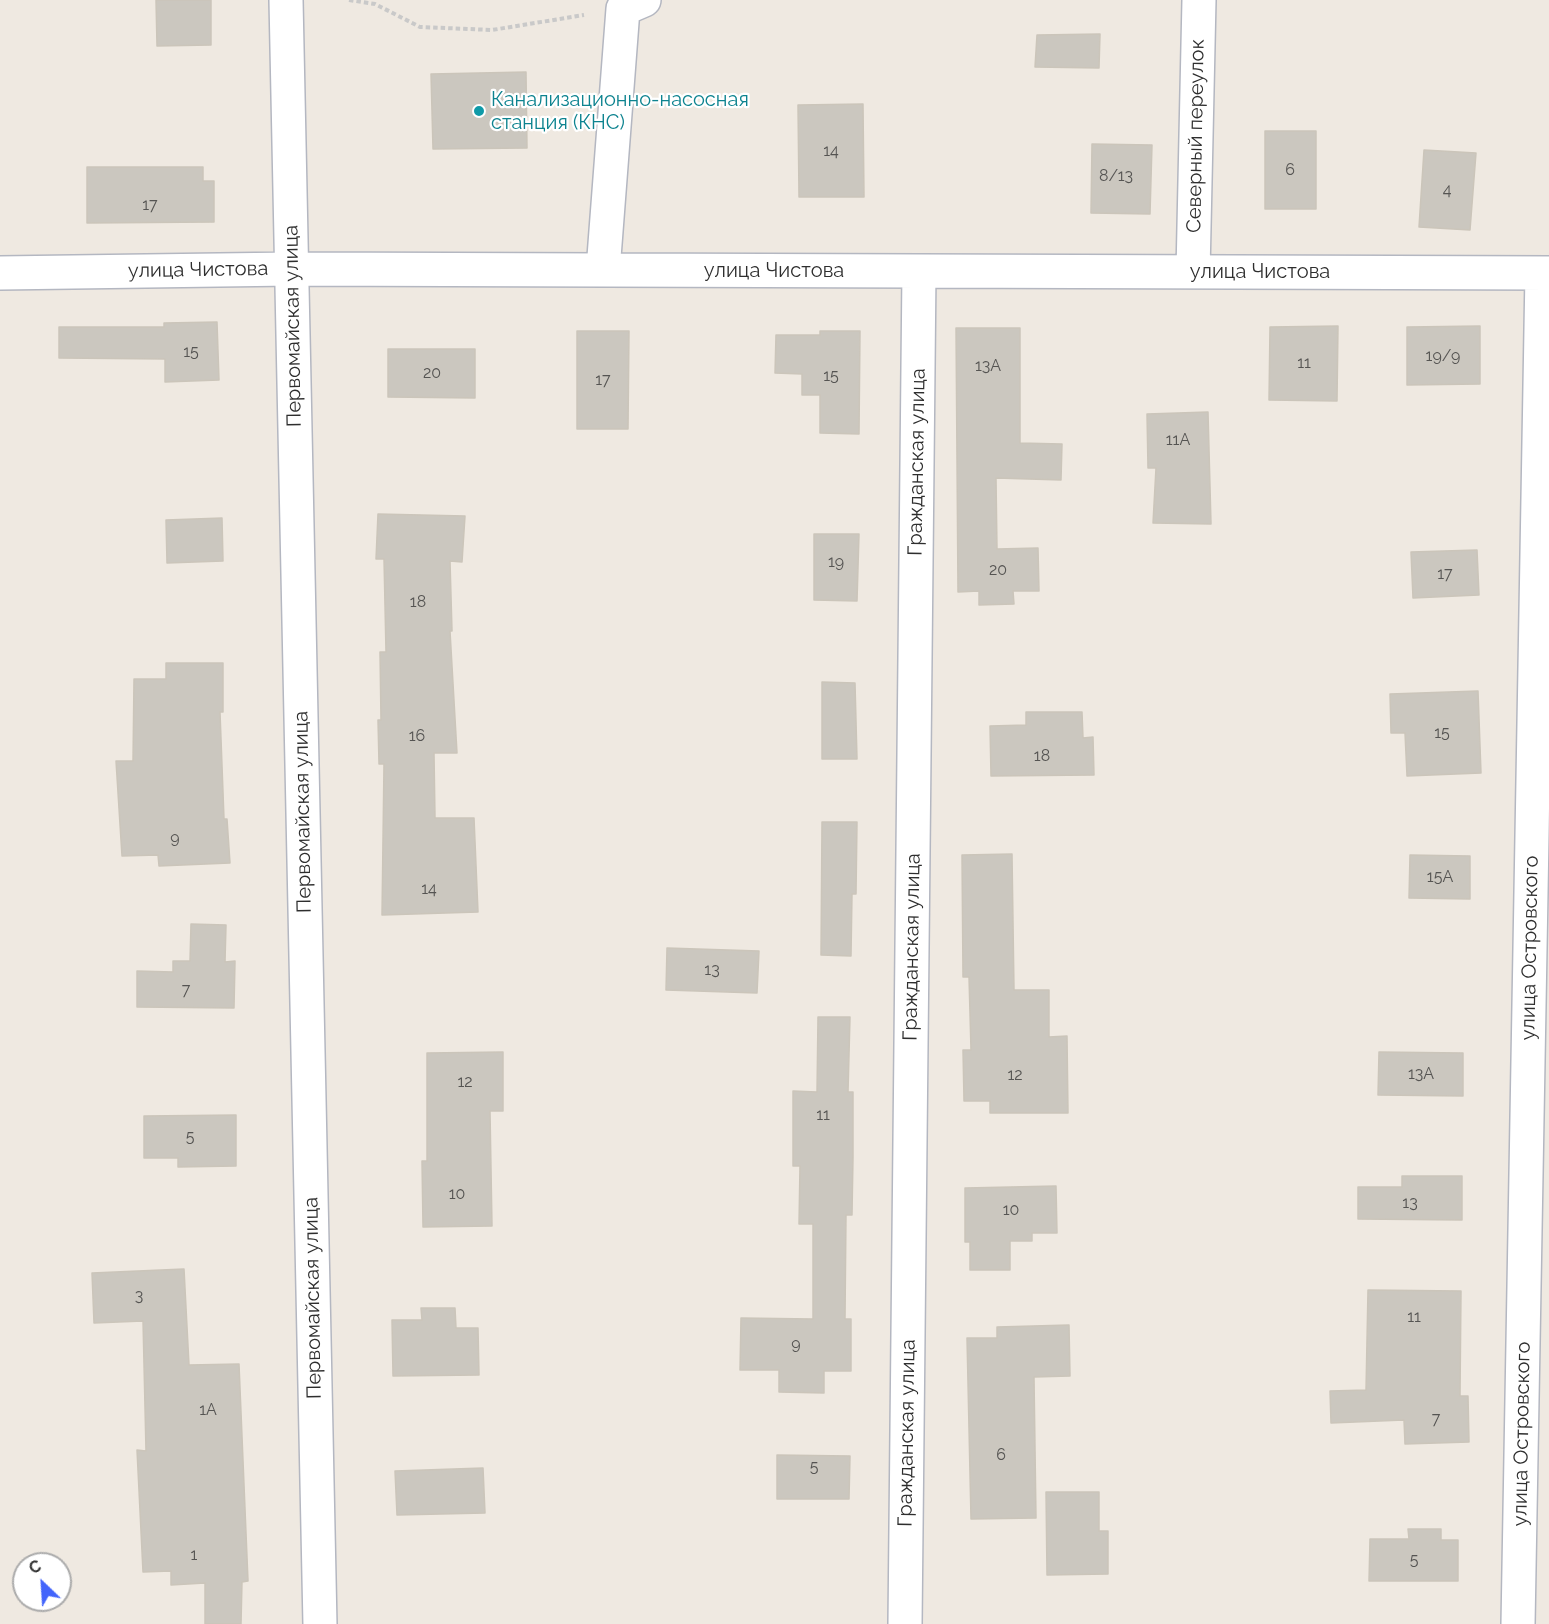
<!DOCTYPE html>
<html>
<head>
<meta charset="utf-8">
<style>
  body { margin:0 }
  #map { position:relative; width:1549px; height:1624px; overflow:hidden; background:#efe9e1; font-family:Raleway,sans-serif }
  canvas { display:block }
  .north { position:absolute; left:12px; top:1552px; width:60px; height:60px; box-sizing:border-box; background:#fff; border:2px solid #ababab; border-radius:50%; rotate:335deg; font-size:16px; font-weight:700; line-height:24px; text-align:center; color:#2e2e2e }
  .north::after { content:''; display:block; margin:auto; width:21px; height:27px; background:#4264fb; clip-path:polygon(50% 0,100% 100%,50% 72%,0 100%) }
</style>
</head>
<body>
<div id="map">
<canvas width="1549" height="1624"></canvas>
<div class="north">С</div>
</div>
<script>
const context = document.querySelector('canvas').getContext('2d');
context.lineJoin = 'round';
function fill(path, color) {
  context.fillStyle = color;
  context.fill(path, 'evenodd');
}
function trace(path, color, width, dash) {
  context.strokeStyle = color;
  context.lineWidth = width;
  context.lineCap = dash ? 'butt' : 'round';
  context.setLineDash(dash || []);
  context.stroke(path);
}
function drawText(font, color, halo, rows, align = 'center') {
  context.font = font + ' Raleway,sans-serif';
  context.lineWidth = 4.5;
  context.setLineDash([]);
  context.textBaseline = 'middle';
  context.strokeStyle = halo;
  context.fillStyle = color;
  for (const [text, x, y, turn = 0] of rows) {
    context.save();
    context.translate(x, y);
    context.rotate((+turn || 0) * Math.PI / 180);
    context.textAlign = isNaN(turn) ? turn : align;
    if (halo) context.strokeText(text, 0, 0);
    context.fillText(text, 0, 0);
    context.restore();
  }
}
const building = new Path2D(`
  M 156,0 L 211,0 L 211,45 L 157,46 Z
  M 1100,34 L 1099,68 L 1035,67 L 1037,35 Z
  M 526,72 L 527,148 L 433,149 L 431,74 Z
  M 863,104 L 864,197 L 799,197 L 798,105 Z
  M 1265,131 L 1316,131 L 1316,209 L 1265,209 Z
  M 1092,144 L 1152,145 L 1150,214 L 1091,213 Z
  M 1424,150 L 1476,153 L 1470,230 L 1419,227 Z
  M 87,167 L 203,167 L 203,181 L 214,181 L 214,222 L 87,223 Z
  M 217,322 L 219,380 L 165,382 L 165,359 L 59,358 L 59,327 L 164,327 L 164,323 Z
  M 1338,326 L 1337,401 L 1269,400 L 1270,327 Z
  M 1480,326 L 1480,384 L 1407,385 L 1407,327 Z
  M 956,328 L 1020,328 L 1020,443 L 1062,444 L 1061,480 L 996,478 L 997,549 L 1038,548 L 1039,591 L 1013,591 L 1014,604 L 979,605 L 979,591 L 958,592 Z
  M 577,331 L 629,331 L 628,429 L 577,429 Z
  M 820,331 L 860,331 L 859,434 L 820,433 L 820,395 L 802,395 L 802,374 L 775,373 L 776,335 L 820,335 Z
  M 388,349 L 475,349 L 475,398 L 388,397 Z
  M 1208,412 L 1211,524 L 1153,523 L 1156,468 L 1148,468 L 1147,414 Z
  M 378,514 L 465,516 L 462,562 L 450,561 L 452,631 L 450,631 L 457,753 L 434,753 L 435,818 L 474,818 L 478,912 L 382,915 L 384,764 L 379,764 L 378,720 L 381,720 L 380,652 L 386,652 L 384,559 L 376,559 Z
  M 222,518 L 223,561 L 167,563 L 166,520 Z
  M 814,534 L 859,534 L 857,601 L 814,600 Z
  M 1477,550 L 1479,595 L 1413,598 L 1411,552 Z
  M 166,663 L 223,663 L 223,712 L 220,712 L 224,819 L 227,819 L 230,863 L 159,866 L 158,855 L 122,856 L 116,761 L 133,761 L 134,679 L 166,679 Z
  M 822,682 L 855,683 L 857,759 L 822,759 Z
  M 1478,691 L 1481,773 L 1407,776 L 1405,733 L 1391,733 L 1390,694 Z
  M 1026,712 L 1082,712 L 1083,738 L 1093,737 L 1094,775 L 991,776 L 990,726 L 1026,725 Z
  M 822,822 L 857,822 L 856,894 L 852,894 L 851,956 L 821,955 Z
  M 1012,854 L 1014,990 L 1049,990 L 1049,1037 L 1067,1036 L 1068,1113 L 990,1113 L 990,1101 L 964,1101 L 963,1050 L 971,1050 L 969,977 L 963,977 L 962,855 Z
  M 1410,855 L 1470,856 L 1470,899 L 1409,898 Z
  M 191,924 L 226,925 L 225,962 L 235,961 L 234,1008 L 137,1007 L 137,971 L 173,972 L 173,961 L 190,961 Z
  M 667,948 L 759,951 L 757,993 L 666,990 Z
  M 818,1017 L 850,1017 L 848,1092 L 853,1092 L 853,1157 L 852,1215 L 846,1215 L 845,1319 L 851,1319 L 851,1371 L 824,1371 L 824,1393 L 779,1392 L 779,1370 L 740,1370 L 741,1318 L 813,1319 L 813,1224 L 799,1224 L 800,1166 L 793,1166 L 793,1091 L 817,1092 Z
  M 503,1052 L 503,1111 L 490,1111 L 492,1226 L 423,1227 L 422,1161 L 427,1161 L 427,1053 Z
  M 1379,1052 L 1463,1053 L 1463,1096 L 1378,1095 Z
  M 236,1115 L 236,1166 L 178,1167 L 178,1158 L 144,1158 L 144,1116 Z
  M 1402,1176 L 1462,1176 L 1462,1220 L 1358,1219 L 1358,1187 L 1402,1187 Z
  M 1056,1186 L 1057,1233 L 1032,1233 L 1032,1241 L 1010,1241 L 1010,1270 L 970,1270 L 970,1242 L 965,1242 L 965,1188 Z
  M 184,1269 L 189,1365 L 239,1364 L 248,1581 L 242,1582 L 241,1624 L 205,1624 L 205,1583 L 171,1585 L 171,1571 L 143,1572 L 137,1450 L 146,1451 L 143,1321 L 94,1323 L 92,1273 Z
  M 1368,1290 L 1461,1291 L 1460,1396 L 1468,1396 L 1469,1442 L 1405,1444 L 1404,1420 L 1331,1423 L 1330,1391 L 1366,1390 Z
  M 421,1308 L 455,1308 L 456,1328 L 478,1328 L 479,1375 L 393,1376 L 392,1320 L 422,1320 Z
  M 1069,1325 L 1070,1376 L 1034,1377 L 1036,1518 L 971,1519 L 967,1338 L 997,1338 L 997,1327 Z
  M 777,1455 L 850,1456 L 849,1499 L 777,1499 Z
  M 483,1468 L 485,1513 L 397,1515 L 395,1471 Z
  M 1046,1492 L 1099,1492 L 1099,1531 L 1108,1531 L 1108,1574 L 1047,1575 Z
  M 1408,1529 L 1441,1529 L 1441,1540 L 1458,1540 L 1458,1581 L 1369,1581 L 1370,1539 L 1409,1539 Z`);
const path = new Path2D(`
  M 349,0 L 375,4 L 420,27 L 492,30 L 584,15`);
const minor = new Path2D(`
  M 286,0 L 320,1624
  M 603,270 L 623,9 L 644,0
  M 1193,272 L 1199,0
  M 0,273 L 292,269 L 1549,273
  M 905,1624 L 919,271
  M 1518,1624 L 1542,273`);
const markers = [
  [479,111,6,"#0f9aa8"]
];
const numberNames = [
  ["14",831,151],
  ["6",1290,170],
  ["8/13",1116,176],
  ["4",1447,190],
  ["17",150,205],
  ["15",191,352],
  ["19/9",1443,356],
  ["11",1304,363],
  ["13А",988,366],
  ["20",432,373],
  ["15",831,376],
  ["17",603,380],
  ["11А",1178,440],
  ["19",836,562],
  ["20",998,570],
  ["17",1445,574],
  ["18",418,602],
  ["15",1442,733],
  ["16",417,736],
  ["18",1042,756],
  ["9",175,838],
  ["15А",1440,877],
  ["14",429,889],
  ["13",712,970],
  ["7",186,990],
  ["13А",1421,1074],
  ["12",1015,1075],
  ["12",465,1082],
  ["11",823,1115],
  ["5",190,1137],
  ["10",457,1194],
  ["13",1410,1203],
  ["10",1011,1210],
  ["3",139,1296],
  ["11",1414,1317],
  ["9",796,1344],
  ["1А",208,1410],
  ["7",1436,1419],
  ["6",1001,1455],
  ["5",814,1467],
  ["1",194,1555],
  ["5",1414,1560]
];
const cultureNames = [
  ["Канализационно-насосная",491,100],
  ["станция (КНС)",491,123]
];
const streetNames = [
  ["Северный переулок",1196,136,-89],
  ["улица Чистова",198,270,-1],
  ["улица Чистова",774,271],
  ["улица Чистова",1260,272],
  ["Первомайская улица",293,326,-91],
  ["Гражданская улица",917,462,-89],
  ["Первомайская улица",303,812,-91],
  ["Гражданская улица",912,947,-89],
  ["улица Островского",1530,948,-89],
  ["Первомайская улица",313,1298,-91],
  ["Гражданская улица",907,1433,-89],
  ["улица Островского",1522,1434,-89]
];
fill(building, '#cbc7bf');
trace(building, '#cbc5ba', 1.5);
trace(minor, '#b4b7c1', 36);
trace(path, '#c9c9c9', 4, [4.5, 3]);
trace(minor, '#fff', 33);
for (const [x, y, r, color] of markers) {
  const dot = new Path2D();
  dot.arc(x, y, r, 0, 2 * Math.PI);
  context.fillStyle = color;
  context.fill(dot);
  trace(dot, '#fff', 2);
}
drawText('16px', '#555452', null, numberNames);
drawText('20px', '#0d838f', '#fff', cultureNames, 'left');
drawText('20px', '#2e2e2e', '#fff', streetNames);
</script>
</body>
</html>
